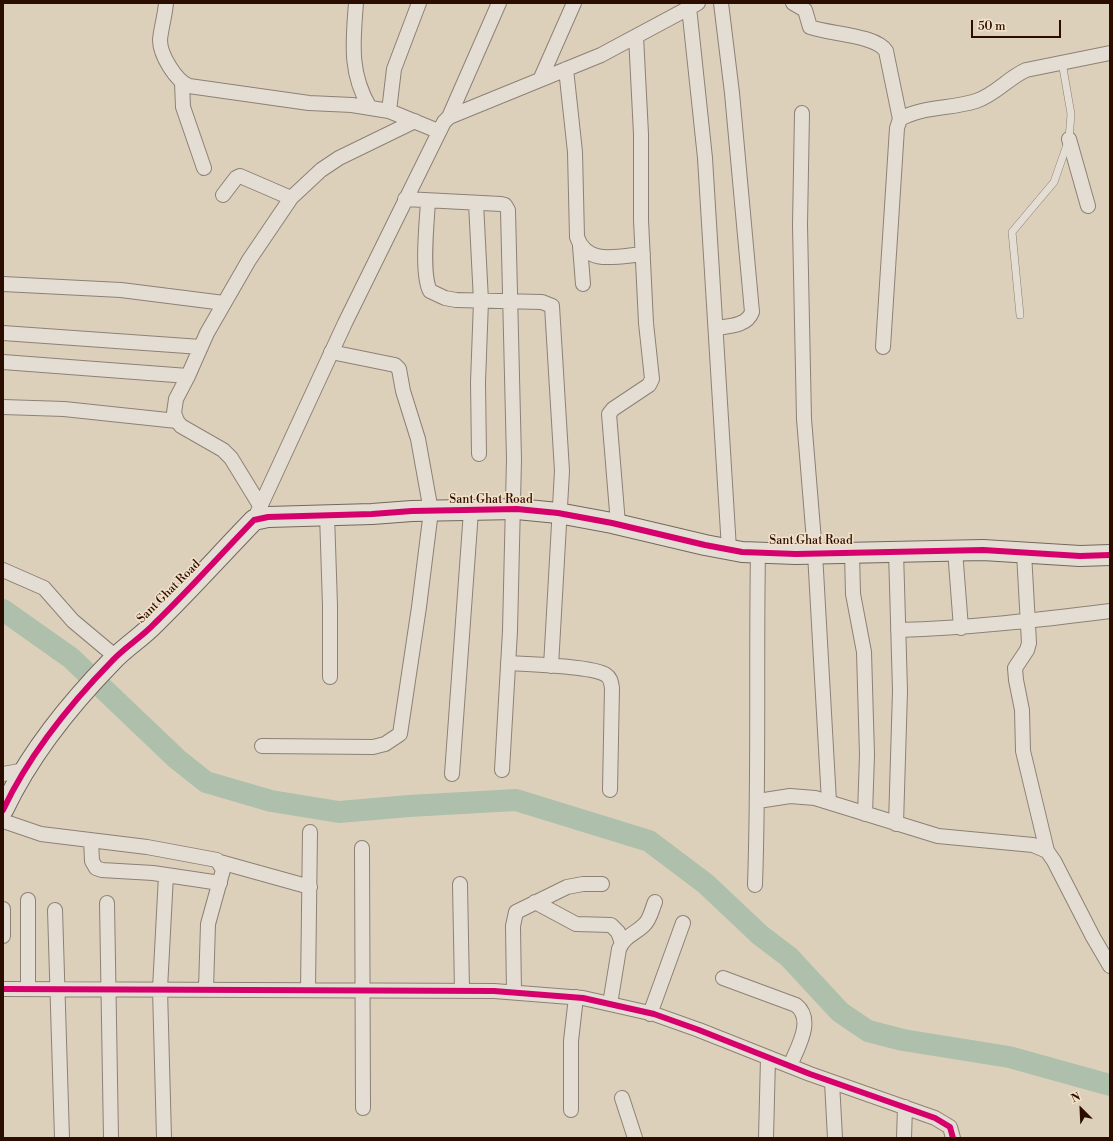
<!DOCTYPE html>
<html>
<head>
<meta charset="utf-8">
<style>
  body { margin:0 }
  #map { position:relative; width:1113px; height:1141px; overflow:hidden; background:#ddd0bb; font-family:"Libre Bodoni",serif }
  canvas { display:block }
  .frame { position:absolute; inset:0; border:4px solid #2b0d00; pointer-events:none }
  .north { position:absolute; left:1061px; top:1089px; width:40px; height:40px; -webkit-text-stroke:3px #f3e2c9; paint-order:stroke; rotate:336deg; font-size:11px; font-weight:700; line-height:16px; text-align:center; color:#2b0d00 }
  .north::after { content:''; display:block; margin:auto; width:14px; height:18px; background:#2b0d00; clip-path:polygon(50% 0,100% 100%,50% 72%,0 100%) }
  .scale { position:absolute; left:971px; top:20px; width:90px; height:18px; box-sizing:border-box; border:2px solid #2b0d00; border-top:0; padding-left:5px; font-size:12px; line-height:14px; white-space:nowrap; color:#2b0d00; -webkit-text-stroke:3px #f3e2c9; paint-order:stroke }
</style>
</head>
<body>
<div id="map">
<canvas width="1113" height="1141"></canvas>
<div class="frame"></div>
<div class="north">N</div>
<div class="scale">50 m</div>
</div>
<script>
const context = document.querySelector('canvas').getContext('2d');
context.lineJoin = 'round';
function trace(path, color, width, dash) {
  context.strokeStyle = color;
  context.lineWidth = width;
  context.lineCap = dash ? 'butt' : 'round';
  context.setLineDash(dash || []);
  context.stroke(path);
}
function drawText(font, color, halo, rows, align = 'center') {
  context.font = font + ' "Libre Bodoni",serif';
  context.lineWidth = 3;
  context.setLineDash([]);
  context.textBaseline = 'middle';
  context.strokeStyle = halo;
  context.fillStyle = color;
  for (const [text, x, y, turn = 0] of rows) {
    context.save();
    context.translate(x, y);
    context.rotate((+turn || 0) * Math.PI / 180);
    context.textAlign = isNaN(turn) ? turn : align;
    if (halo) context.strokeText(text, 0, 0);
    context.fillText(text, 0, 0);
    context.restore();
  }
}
const river = new Path2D(`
  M 3,610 L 71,658 L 177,759 L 206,782 L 271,801 L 339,812 L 409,806 L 516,800 L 649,841 L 706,884 L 760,935 L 789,957 L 840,1012 L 868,1031 L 903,1040 L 1009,1057 L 1110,1085`);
const lane = new Path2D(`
  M 1020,315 L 1012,232 L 1054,182 L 1069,139 L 1071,114 L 1062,62`);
const street = new Path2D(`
  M 166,3 C 165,16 161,28 160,40 C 160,55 176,81 189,86 L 309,103 L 352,105 L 389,111 L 438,131
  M 356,3 C 353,42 349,73 370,108
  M 793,3 L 805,10 L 810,27 C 829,34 876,35 886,51 L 900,119
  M 689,7 L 705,158 L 729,549
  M 566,69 L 575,152 L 577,237 C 587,266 618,256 643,254
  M 540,80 L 574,3
  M 182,83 L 183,107 L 204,168
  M 389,111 L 394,69 L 419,3
  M 802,113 L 800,225 L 804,419 L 815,553 L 829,802
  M 449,117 L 499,3
  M 1069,139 L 1088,206
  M 223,195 L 236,178 L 240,176 L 291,198
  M 405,199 L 501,204 L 505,205 L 508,210 L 514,459 L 510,631 L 502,770
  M 428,201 C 427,221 421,274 430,291 L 445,298 L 456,300 L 542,302 L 552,306 L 562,471 L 551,666
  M 476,203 L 481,301 L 478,382 L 479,454
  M 580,246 L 583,284
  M 3,284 L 121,290 L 224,303
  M 716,328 C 729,326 747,326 752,312 L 732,93 L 721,3
  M 3,333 L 201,347
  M 883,347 L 897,128 L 900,119 C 923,106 951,109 976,101 C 995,95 1008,78 1026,70 L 1110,53
  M 3,362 L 188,376
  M 3,407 L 64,409 L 177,421
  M 261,507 L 231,458 L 223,450 L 181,426 L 177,421 L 174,413 L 176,399 L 188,376 L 207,333 L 249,260 L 291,198 L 321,170 L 339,158 L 415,121
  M 327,514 L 330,606 L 330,677
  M 254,520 L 345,323 L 444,122 L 449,117 L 601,55 L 698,3
  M 618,524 L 609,414 L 613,409 L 649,385 L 652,379 L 646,323 L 641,220 L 641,134 L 636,36
  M 955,550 L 961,628
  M 852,553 L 853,594 L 864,652 L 867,755 L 865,814
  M 1024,553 L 1029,643 L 1027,650 L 1015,668 L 1016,680 L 1022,710 L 1023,751 L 1047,851
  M 3,570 L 44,588 L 73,621 L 116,657
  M 898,630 C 970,628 1039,620 1110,611
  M 508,663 C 525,664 594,666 606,675 C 611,678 611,683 612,688 L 610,790
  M 262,746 L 373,747 L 385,744 L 400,734 L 419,607 L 431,511 L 418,439 L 403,391 L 399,369 L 395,365 L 331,352
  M 3,774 L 25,770
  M 452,774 L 471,511
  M 758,801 L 790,796 L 815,798 L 938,836 L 1033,845 L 1047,851 L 1054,861 L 1093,937 L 1110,966
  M 3,821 L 41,834 L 147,847 L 217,860 L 223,870 L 208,924 L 206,989
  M 896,824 L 900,691 L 896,551
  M 91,840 L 92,861 L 96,868 L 102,870 L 153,873 L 220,883
  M 362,848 L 363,1108
  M 220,862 L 310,887
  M 460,884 L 462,990
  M 755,885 C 759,774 756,663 758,552
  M 535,902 L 576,924 L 611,925 L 618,932 L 622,943
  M 107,903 L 111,1138
  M 3,909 L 3,936
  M 55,910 L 62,1138
  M 723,978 L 796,1005 C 815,1020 797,1048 790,1066
  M 3,989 L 494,991 L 583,998 L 654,1014 L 699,1030 L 810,1074 L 935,1118 L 950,1127 L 953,1138
  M 28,989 L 28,900
  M 308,989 L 310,832
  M 514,992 L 513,926 L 516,912 L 567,887 L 583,884 L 602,884
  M 610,1004 L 619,949 C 625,935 634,935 644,925 C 650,920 652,909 655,902
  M 650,1014 L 683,923
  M 832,1082 L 835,1138
  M 622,1098 L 635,1138
  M 571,1110 L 571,1041 L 576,997
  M 164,1138 L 160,989 L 166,875
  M 766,1138 L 768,1058
  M 904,1138 L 905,1107`);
const secondary = new Path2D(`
  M 3,810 C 29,755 69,705 112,661 C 125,647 142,637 155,623 C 189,590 221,554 254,520 L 268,517 L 372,514 L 412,511 L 517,509 L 558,513 L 612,523 L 705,545 L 742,552 L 796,554 L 983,550 L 1080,556 L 1110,555`);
const cycleway = new Path2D(`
  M 3,810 C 29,755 69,705 112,661 C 125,647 142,637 155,623 C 189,590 221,554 254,520 L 268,517 L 372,514 L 412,511 L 517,509 L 558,513 L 612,523 L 705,545 L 742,552 L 796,554 L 983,550 L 1080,556 L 1110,555
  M 3,989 L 494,991 L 583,998 L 654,1014 L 699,1030 L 810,1074 L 935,1118 L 950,1127 L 953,1138`);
const streetNames = [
  ["Sant Ghat Road",491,500],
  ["Sant Ghat Road",811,541],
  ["Sant Ghat Road",169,592,-45]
];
trace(river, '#aec0ab', 22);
trace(lane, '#8d8175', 8);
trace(street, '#8d8175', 16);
trace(secondary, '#73685c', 22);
trace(lane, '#e4ddd3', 7);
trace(street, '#e4ddd3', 14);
trace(secondary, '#e4ddd3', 20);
trace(cycleway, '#d6006c', 6);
drawText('12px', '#2b0d00', '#f3e2c9', streetNames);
</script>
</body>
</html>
